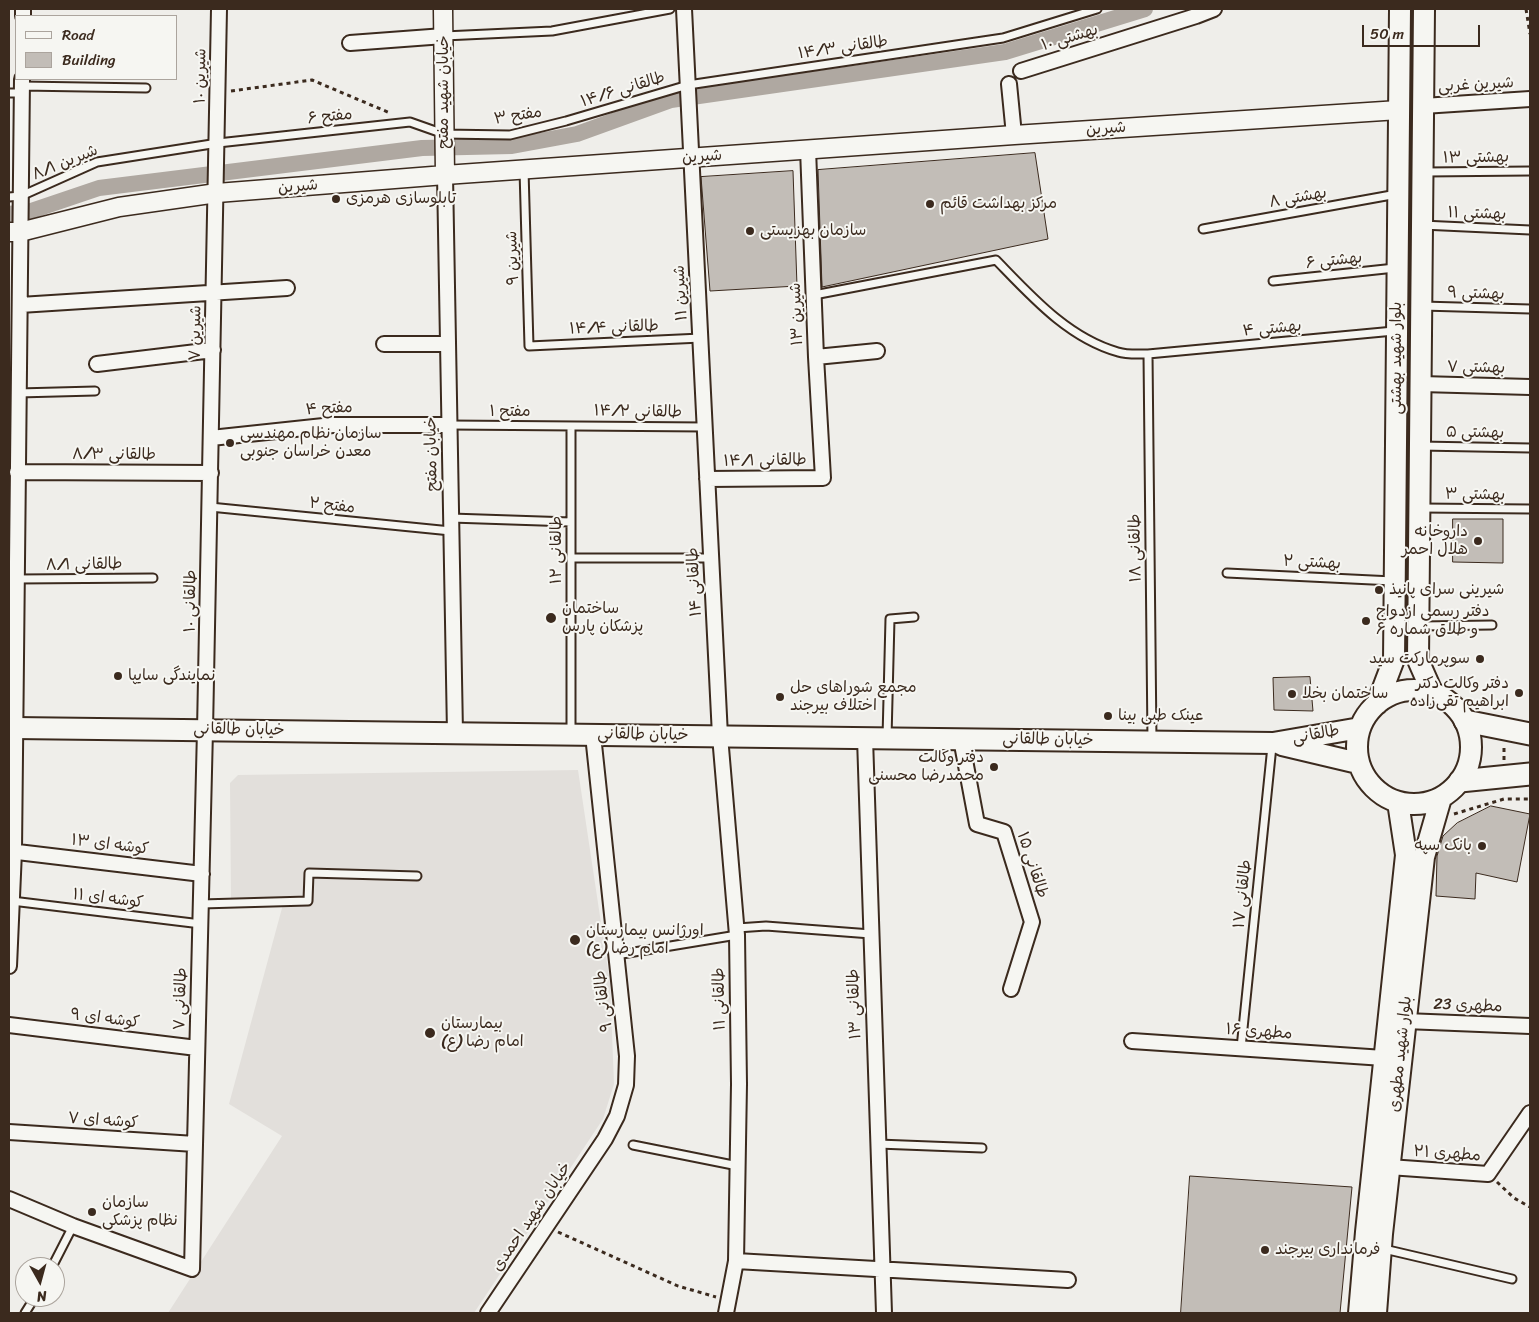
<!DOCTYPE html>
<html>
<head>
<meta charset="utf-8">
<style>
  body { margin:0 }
  #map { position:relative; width:1539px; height:1322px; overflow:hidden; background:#efeeea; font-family:Sriracha,sans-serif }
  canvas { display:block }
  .frame { position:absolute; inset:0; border:10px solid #3b2a1e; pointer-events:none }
  .legend { position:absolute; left:15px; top:15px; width:162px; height:65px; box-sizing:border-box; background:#f6f6f2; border:1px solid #aba49d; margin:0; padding:6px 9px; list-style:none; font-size:15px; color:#3b2a1e }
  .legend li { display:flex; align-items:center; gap:10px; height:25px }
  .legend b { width:25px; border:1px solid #aba49d }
  .north { position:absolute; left:15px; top:1257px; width:50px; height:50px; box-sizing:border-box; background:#f6f6f2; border:1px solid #aba49d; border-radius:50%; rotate:173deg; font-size:14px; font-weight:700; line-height:20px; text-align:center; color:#3b2a1e }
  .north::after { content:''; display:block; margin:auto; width:18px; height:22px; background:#3b2a1e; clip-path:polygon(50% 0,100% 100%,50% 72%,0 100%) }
  .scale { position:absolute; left:1362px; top:25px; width:118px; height:22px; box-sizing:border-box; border:2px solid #3b2a1e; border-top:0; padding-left:6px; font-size:15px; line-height:18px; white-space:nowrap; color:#3b2a1e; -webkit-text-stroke:4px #f6f6f2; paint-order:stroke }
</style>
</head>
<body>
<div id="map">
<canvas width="1539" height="1322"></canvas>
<div class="frame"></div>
<ul class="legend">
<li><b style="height:6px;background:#f6f6f2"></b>Road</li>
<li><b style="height:14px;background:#c2bdb7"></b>Building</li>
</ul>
<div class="north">N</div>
<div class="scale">50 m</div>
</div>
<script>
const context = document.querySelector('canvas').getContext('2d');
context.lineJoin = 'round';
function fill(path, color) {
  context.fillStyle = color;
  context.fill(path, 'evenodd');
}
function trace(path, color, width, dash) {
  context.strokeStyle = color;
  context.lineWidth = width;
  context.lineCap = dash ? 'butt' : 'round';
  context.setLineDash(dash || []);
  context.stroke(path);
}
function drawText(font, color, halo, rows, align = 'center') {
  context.font = font + ' Sriracha,"Playpen Sans Arabic",sans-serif';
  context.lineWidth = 4;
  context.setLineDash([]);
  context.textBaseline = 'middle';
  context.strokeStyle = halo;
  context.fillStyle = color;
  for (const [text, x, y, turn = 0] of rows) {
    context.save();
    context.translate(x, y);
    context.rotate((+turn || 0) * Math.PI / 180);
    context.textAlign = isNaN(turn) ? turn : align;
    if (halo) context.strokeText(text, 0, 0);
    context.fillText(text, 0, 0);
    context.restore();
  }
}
const built = new Path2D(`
  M 578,770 L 610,983 L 614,1084 L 603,1119 L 474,1313 L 168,1313 L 282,1136 L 229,1104 L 285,897 L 231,898 L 230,783 L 238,775 Z`);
const canal = new Path2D(`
  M 9,214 L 31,211 L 99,188 L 422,148 L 512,146 L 577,134 L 671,100 L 1005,52 L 1145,9`);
const building = new Path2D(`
  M 1035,153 L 1048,239 L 822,287 L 818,170 Z
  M 793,171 L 797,286 L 710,291 L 701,177 Z
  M 1453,519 L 1503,519 L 1503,563 L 1453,562 Z
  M 1310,677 L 1313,711 L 1274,710 L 1273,678 Z
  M 1491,806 L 1530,814 L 1517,882 L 1476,873 L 1475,899 L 1436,896 L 1437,856 L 1443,836 L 1457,823 Z
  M 1190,1176 L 1352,1187 L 1340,1313 L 1181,1313 Z`);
const path = new Path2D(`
  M 1526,9 L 1530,34
  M 231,91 L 312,80 L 390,113
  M 1504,760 L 1504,747
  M 1454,814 L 1504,799 L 1530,799
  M 1497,1182 L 1514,1198 L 1530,1207
  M 558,1232 L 678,1286 L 716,1297`);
const service = new Path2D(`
  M 444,36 L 552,31 L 670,9
  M 22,86 L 146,88
  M 9,93 L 22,93
  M 524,170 L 529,346 L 701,338
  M 1425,172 L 1530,171
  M 9,197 L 21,196 L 97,162 L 218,143 L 410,122 L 444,134 L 510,135 L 566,121 L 688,85 L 1003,38 L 1097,9
  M 1422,225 L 1530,230
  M 1203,229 L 1397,194
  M 1273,281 L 1395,268
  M 814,295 L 996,260 C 1031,296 1068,338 1118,352 C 1127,355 1139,354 1148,354 L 1394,331
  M 1422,306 L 1530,309
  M 1148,354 L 1152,741
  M 18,393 L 95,391
  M 449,425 L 705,427
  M 571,426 L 571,733
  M 1420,446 L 1530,448
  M 210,507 L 451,531
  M 1421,508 L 1530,509
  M 451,518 L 571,522
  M 571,558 L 711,558
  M 1227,573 L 1393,581
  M 17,579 L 153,578
  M 1421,626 L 1492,625
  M 887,738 L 890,619 L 914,617
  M 12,901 L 201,924
  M 201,904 L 308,901 L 309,873 L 417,876
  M 737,928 L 766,926 L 871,934
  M 616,955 L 737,935
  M 1241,1048 L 1272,746
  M 878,1144 L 982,1148
  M 633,1145 L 738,1166
  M 1384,1249 L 1512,1279
  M 52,1267 L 73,1226
  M 25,1313 L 35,1297`);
const minor = new Path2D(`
  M 684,9 L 720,736 L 737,935 L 739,1084 L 736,1261 L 726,1313
  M 23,16 L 23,9
  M 350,43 L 444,36
  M 1021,71 L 1196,16 L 1214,9
  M 1009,84 L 1014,135
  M 1423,106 L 1530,99
  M 445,175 L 455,733
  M 20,305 L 287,288
  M 384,344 L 447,344
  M 816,357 L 877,351
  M 97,364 L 213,350
  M 1421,384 L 1530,387
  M 211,438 L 333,425 L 449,425
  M 17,472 L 211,473
  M 707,479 L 823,478 L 816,357 L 808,149
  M 865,738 L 884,1313
  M 961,739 L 977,824 L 1004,832 L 1032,922 L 1011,989
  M 9,851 L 202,874
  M 9,966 L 14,851 L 22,79
  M 1405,1021 L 1530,1026
  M 9,1025 L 197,1048
  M 1132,1041 L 1384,1058
  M 9,1132 L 195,1144
  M 1389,1167 L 1488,1174 L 1530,1113
  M 9,1199 L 73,1226 L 192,1269 L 205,730 L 219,9
  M 736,1261 L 1068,1280
  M 488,1313 L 605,1139 L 617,1116 L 626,1085 L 627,1056 L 593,735`);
const tertiary = new Path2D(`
  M 443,9 L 445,175
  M 9,232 L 20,232 L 119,207 L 217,193 L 445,175 L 1014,135 L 1399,110`);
const secondary = new Path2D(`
  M 1424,9 L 1418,660 L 1433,694
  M1357 747a57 57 0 1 1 114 0a57 57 0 1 1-114 0Z
  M 1377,704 L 1394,659 L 1400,9
  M 14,728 L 1273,743 L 1360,728
  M 1282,745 L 1358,763
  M 1359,1313 L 1366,1232 L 1406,855 L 1398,802
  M 1376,1313 L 1382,1234 L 1424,857 L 1441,798`);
const primary = new Path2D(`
  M 1465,721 L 1530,734
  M 1460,781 L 1530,774`);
const markers = [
  [336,199,5,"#3b2a1e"],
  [930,204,5,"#3b2a1e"],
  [750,231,5,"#3b2a1e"],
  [230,443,5,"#3b2a1e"],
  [1478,541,5,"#3b2a1e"],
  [1379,590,5,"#3b2a1e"],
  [551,618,6,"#3b2a1e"],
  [1366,621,5,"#3b2a1e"],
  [1480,659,5,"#3b2a1e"],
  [118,676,5,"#3b2a1e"],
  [1519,693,5,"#3b2a1e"],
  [1292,694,5,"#3b2a1e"],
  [780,697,5,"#3b2a1e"],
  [1108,716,5,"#3b2a1e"],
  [994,767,5,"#3b2a1e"],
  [1482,846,5,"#3b2a1e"],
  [575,940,6,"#3b2a1e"],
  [430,1033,6,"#3b2a1e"],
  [92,1212,5,"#3b2a1e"],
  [1265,1250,5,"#3b2a1e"]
];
const streetNames = [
  ["بهشتی ۱۰",1070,38,-17],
  ["طالقانی ۱۴/۳",843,48,-8],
  ["شیرین ۱۰",201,76,-89],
  ["شیرین غربی",1476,85,-3],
  ["طالقانی ۱۴/۶",623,90,-17],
  ["خیابان شهید مفتح",444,92,-90],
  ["مفتح ۳",518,116,-9],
  ["مفتح ۶",330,117,-6],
  ["شیرین",1106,129,-4],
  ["شیرین",702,157,-4],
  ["بهشتی ۱۳",1476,158,-1],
  ["شیرین ۸/۱",65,163,-22],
  ["شیرین",298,187,-5],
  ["بهشتی ۸",1298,198,-10],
  ["بهشتی ۱۱",1477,214,2],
  ["شیرین ۹",513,258,-92],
  ["بهشتی ۶",1334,261,-6],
  ["شیرین ۱۱",681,293,-93],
  ["بهشتی ۹",1476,294,2],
  ["شیرین ۱۳",797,314,-92],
  ["طالقانی ۱۴/۴",614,328,-2],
  ["بهشتی ۴",1272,329,-5],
  ["شیرین ۷",196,333,-89],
  ["بلوار شهید بهشتی",1397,358,-90],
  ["بهشتی ۷",1476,368,1],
  ["مفتح ۴",329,409,-3],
  ["مفتح ۱",510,412],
  ["طالقانی ۱۴/۲",638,412,1],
  ["بهشتی ۵",1475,433,1],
  ["خیابان مفتح",432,454,-91],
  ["طالقانی ۸/۳",114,455],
  ["طالقانی ۱۴/۱",765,461,-1],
  ["بهشتی ۳",1475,495,1],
  ["مفتح ۲",332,506,6],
  ["طالقانی ۱۸",1136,548,-91],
  ["طالقانی ۱۲",557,550,-90],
  ["بهشتی ۲",1312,563,3],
  ["طالقانی ۸/۱",84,565,-1],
  ["طالقانی ۱۴",695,582,-93],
  ["طالقانی ۱۰",191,601,-89],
  ["خیابان طالقانی",239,730,1],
  ["خیابان طالقانی",643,735,1],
  ["طالقانی",1316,735,-10],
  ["خیابان طالقانی",1048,740,1],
  ["کوشه ای ۱۳",110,845,7],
  ["طالقانی ۱۵",1032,865,72],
  ["طالقانی ۱۷",1243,894,-84],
  ["کوشه ای ۱۱",108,899,7],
  ["طالقانی ۷",181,999,-88],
  ["طالقانی ۱۱",720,999,-91],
  ["طالقانی ۹",604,1001,-97],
  ["طالقانی ۱۳",855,1004,-92],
  ["مطهری 23",1468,1006,2],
  ["کوشه ای ۹",105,1019,7],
  ["مطهری ۱۶",1259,1032,4],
  ["بلوار شهید مطهری",1401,1054,-84],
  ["کوشه ای ۷",103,1121,4],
  ["مطهری ۲۱",1447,1154,4],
  ["خیابان شهید احمدی",532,1217,-56]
];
const poiNames = [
  ["تابلوسازی هرمزی",346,199],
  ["مرکز بهداشت قائم",940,204],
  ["سازمان بهزیستی",760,231],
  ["سازمان نظام مهندسی",240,434],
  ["معدن خراسان جنوبی",240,452],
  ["داروخانه",1468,532,"right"],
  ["هلال احمر",1468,550,"right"],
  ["شیرینی سرای پانیذ",1389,590],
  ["ساختمان",562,609],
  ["پزشکان پارس",562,627],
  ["دفتر رسمی ازدواج",1376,612],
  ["و طلاق شماره ۶",1376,630],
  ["سوپرمارکت سید",1470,659,"right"],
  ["نمایندگی سایپا",128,676],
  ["دفتر وکالت دکتر",1509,684,"right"],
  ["ابراهیم تقی‌زاده",1509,702,"right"],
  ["مجمع شوراهای حل",790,688],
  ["اختلاف بیرجند",790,706],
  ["ساختمان بخلا",1302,694],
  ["عینک طبی بینا",1118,716],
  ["دفتر وکالت",984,758,"right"],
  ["محمدرضا محسنی",984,776,"right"],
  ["بانک سپه",1472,846,"right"],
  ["اورژانس بیمارستان",586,931],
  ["امام رضا (ع)",586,949],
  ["بیمارستان",441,1024],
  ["امام رضا (ع)",441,1042],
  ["سازمان",102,1203],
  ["نظام پزشکی",102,1221],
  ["فرمانداری بیرجند",1275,1250]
];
fill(built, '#e2dfdb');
trace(canal, '#afa8a1', 16);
fill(building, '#c2bdb7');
trace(building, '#3b2a1e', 1);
trace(service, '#3b2a1e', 11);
trace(minor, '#3b2a1e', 18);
trace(tertiary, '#3b2a1e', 21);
trace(secondary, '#3b2a1e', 24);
trace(primary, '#3b2a1e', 25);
trace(path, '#3b2a1e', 3, [4, 4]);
trace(service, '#f6f6f2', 7);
trace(minor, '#f6f6f2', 14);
trace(tertiary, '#f6f6f2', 18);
trace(secondary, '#f6f6f2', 20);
trace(primary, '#f6f6f2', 21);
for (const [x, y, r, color] of markers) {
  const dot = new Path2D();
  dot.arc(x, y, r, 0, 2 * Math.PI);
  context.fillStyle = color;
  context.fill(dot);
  trace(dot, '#f6f6f2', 2);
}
drawText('16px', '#3b2a1e', '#f6f6f2', streetNames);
drawText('16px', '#3b2a1e', '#f6f6f2', poiNames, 'left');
</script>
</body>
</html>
